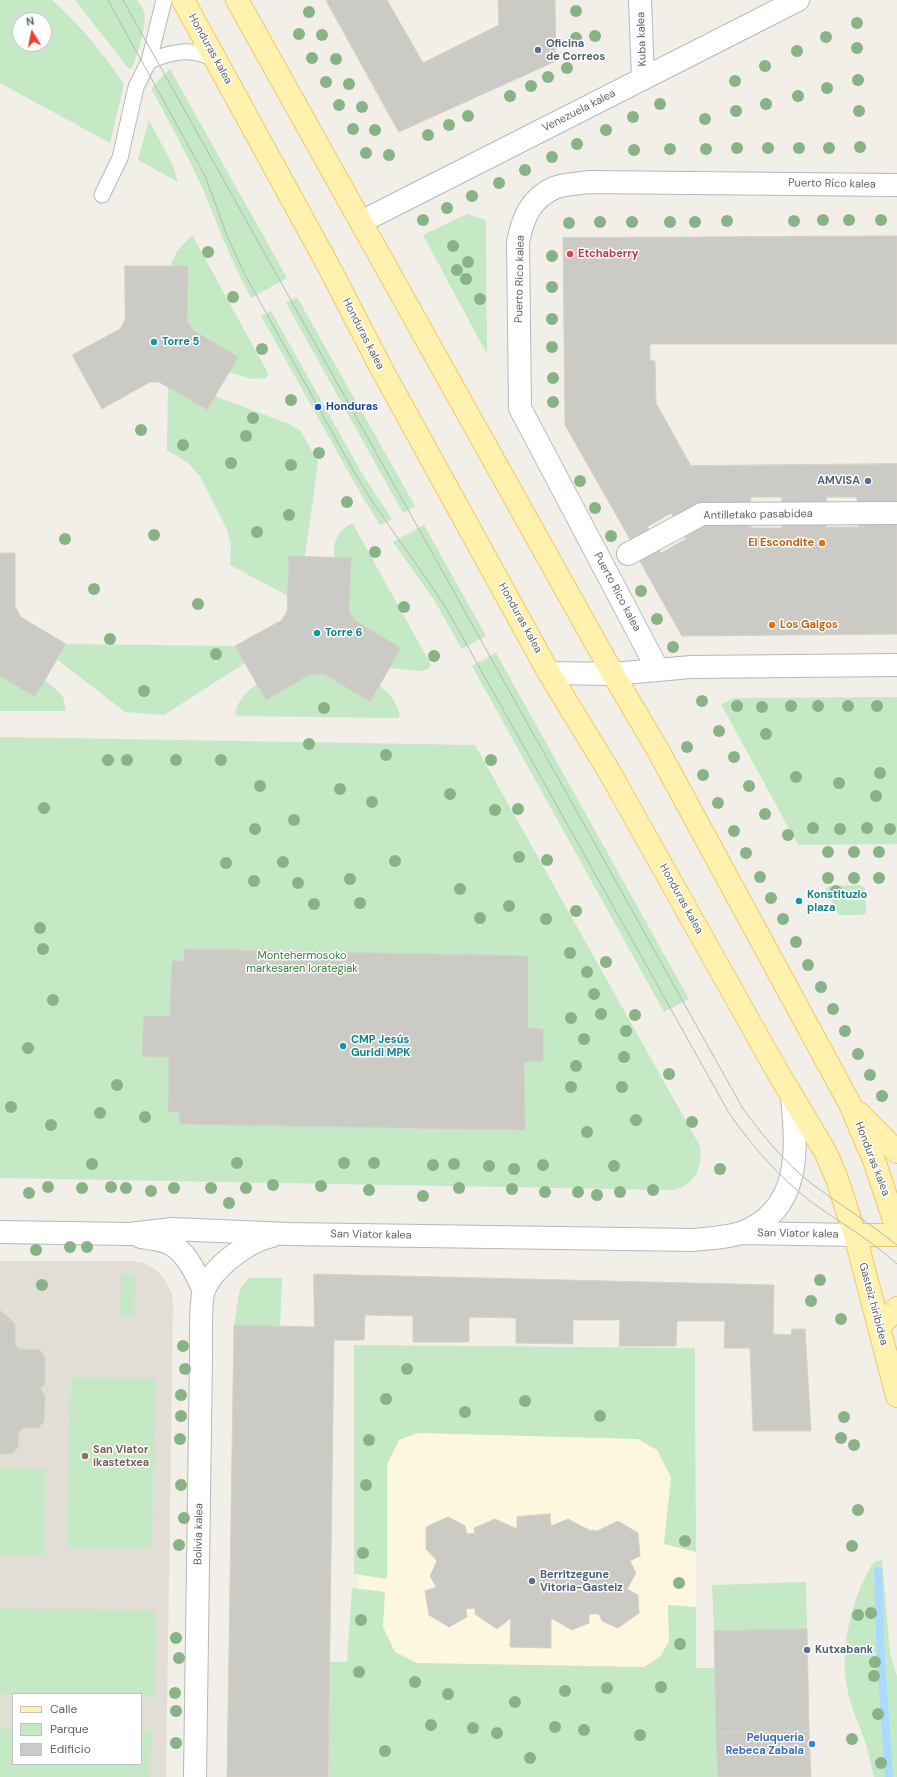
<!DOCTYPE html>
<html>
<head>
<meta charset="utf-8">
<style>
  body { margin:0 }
  #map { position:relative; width:897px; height:1777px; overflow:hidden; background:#f1efe8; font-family:"DM Sans",sans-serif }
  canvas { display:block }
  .legend { position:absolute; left:12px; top:1693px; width:130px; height:72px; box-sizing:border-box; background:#fff; border:1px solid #bfc1c3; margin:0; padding:5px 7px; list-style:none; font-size:12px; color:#5f6368 }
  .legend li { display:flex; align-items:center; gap:8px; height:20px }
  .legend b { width:20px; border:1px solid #bfc1c3 }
  .north { position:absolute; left:12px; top:12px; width:40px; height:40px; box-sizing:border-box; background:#fff; border:1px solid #bfc1c3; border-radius:50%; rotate:350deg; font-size:11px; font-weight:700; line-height:16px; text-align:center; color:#5f6368 }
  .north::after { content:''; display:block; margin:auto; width:14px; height:18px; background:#ea4335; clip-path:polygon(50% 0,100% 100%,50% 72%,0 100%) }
</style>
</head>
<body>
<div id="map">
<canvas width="897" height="1777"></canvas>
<ul class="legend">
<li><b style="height:5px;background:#fff2af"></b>Calle</li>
<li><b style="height:11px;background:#c5e8c5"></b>Parque</li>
<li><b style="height:11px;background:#cccac5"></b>Edificio</li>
</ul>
<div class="north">N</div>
</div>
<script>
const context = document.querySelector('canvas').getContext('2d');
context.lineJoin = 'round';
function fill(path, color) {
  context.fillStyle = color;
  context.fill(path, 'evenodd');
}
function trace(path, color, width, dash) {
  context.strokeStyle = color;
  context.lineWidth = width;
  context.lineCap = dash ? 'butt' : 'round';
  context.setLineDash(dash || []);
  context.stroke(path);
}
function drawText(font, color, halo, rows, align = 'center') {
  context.font = font + ' "DM Sans",sans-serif';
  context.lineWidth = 3;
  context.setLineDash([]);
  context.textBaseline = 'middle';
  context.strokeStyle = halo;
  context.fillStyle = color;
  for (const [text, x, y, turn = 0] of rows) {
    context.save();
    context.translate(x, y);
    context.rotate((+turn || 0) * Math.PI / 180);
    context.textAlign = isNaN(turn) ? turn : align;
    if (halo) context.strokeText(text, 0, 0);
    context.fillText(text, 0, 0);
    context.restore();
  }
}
const commercial = new Path2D(`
  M 362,1364 L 696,1371 L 696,1668 L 357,1662 Z`);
const education = new Path2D(`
  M 0,1261 L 131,1261 L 144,1263 L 158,1271 L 166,1282 L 172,1294 L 173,1307 L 166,1777 L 0,1777 ZM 13,1694 L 141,1694 L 141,1764 L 13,1764 Z`);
const green = new Path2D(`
  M 0,0 L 52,0 C 80,25 103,53 124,84 L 110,143 L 0,83 ZM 20,20 L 44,20 L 44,44 L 20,44 Z
  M 75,0 L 137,0 C 139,3 142,7 144,11 C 148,25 136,56 132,69 L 128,68 Z
  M 170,69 L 287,278 L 251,298 C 231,262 218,225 202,187 C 187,154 169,122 152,90 L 153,86 Z
  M 149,120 L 174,168 L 178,182 L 138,160 Z
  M 467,214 L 486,220 L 487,354 L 423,235 Z
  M 192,235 L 267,371 L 268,375 L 266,378 L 252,379 L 229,372 L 238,357 L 193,330 L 187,321 L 170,266 L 177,251 Z
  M 297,297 L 415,506 L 403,513 L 286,303 Z
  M 271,311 L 364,477 L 392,519 L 380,525 L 362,496 L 261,316 Z
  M 168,387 L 206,410 L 215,396 L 289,424 L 300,430 L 318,462 L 305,557 L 289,557 L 288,596 L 230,565 L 231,545 L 227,529 L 200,476 L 187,462 L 167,450 Z
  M 350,524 L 353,524 L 431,665 L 428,669 L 419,671 L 389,668 L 401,648 C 391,642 359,627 353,619 C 347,611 346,600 343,590 C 336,568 324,539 350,524 Z
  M 424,525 L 486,636 L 462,649 L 434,600 L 393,542 Z
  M 66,644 L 235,646 L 245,663 L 164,715 L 125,712 L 58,660 Z
  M 496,653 L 689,999 L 664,1012 L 472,666 Z
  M 311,674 L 324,674 L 370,702 L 379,685 C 390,694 396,701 400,715 L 398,718 L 237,716 L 235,712 C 240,699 245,692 257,684 L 266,700 Z
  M 0,676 L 35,697 L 45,680 L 63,696 L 66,711 L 0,711 Z
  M 897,697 L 897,844 L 798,845 L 721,704 L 734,698 Z
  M 0,737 L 475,745 L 700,1146 C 703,1167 694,1187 672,1190 L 0,1178 Z
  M 860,885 L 865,888 L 866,913 L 861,915 L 839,915 L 826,890 L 829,886 Z
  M 121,1274 L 135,1275 L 134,1317 L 120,1317 Z
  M 249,1278 L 282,1278 L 280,1326 L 234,1325 L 240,1289 Z
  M 354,1345 L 695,1348 L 696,1552 L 664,1544 L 671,1477 L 657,1450 L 638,1439 L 418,1433 L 399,1440 L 387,1464 L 387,1579 L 354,1574 Z
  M 71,1378 L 155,1379 L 152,1548 L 67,1547 Z
  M 0,1468 L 46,1469 L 43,1556 L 0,1555 Z
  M 882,1560 L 890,1653 L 897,1676 L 897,1777 L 874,1777 C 871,1766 869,1755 866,1744 C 860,1727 852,1710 848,1692 C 838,1652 852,1595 874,1562 Z
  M 806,1582 L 807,1629 L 714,1631 L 712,1585 Z
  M 352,1588 L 385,1592 L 383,1627 L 395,1652 L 417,1663 L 644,1667 L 660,1657 L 669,1641 L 668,1605 L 696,1607 L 696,1668 L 715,1668 L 718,1777 L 328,1777 L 330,1662 L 347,1662 Z
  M 0,1608 L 156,1611 L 154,1697 L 141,1697 L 141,1694 L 0,1694 Z
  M 0,1728 L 13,1728 L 13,1764 L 141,1764 L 141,1730 L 151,1731 L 150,1777 L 0,1777 Z`);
const stream = new Path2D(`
  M 878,1571 L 881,1660 L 889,1777`);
const building = new Path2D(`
  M 326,0 L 387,0 L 423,63 L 499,25 L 498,0 L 555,0 L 556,61 L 399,132 Z
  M 876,236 L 897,236 L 897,344 L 650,344 L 650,360 L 655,361 L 656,403 L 701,484 L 623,527 L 565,425 L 563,238 Z
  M 125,266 L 188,266 L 187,321 L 193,330 L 238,357 L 207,410 L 159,382 L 150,382 L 102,409 L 72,355 L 120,329 L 125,320 Z
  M 897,464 L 897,503 L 857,503 L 857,497 L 826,497 L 827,503 L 782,503 L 782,497 L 751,497 L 750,503 L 700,503 L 674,517 L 671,513 L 647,527 L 650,531 L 631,541 L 623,527 L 701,484 L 691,466 Z
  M 858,521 L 897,521 L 897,634 L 682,636 L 638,558 L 658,547 L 661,553 L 686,539 L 683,534 L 704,522 L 751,522 L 751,528 L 782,528 L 782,522 L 826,522 L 826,527 L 858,527 Z
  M 0,553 L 15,553 L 15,606 L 21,617 L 66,644 L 35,697 L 0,676 Z
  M 289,556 L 351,558 L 349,610 L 354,620 L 401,648 L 370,702 L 324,674 L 311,674 L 266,700 L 235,646 L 282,620 L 287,611 Z
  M 184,949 L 528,956 L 528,1028 L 543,1029 L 543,1061 L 524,1062 L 525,1130 L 180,1124 L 179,1111 L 168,1112 L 169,1057 L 142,1056 L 144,1016 L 170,1016 L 172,961 L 184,961 Z
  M 314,1274 L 774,1285 L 773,1334 L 791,1335 L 792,1329 L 805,1329 L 811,1431 L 753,1431 L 750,1348 L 724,1348 L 725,1321 L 677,1321 L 676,1346 L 619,1346 L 620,1320 L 573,1320 L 573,1344 L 516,1343 L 516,1318 L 469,1317 L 469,1342 L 413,1342 L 413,1316 L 365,1315 L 364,1340 L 334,1340 L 328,1777 L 227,1777 L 234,1325 L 314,1327 Z
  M 0,1310 L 15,1324 L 15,1345 L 19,1349 L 40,1350 L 45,1357 L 45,1384 L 40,1389 L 45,1395 L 44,1422 L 38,1428 L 23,1428 L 18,1434 L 18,1447 L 11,1454 L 0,1454 Z
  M 550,1514 L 551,1526 L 568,1519 L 589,1530 L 597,1531 L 618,1521 L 638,1533 L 640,1556 L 630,1561 L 636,1573 L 627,1589 L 638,1595 L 639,1613 L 618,1628 L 602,1621 L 599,1614 L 589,1614 L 589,1623 L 572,1630 L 551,1618 L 551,1648 L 510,1647 L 511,1618 L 497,1629 L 475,1614 L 475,1608 L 466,1609 L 467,1617 L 449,1627 L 429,1615 L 425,1591 L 436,1587 L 430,1576 L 437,1561 L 426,1549 L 426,1527 L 448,1517 L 465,1526 L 467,1534 L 475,1533 L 474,1528 L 495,1519 L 517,1529 L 517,1517 Z
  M 807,1629 L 809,1731 L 716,1733 L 714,1631 Z
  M 809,1731 L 811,1777 L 718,1777 L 716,1733 Z`);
const service = new Path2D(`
  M 149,61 C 174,51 192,47 216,60
  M 102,195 L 120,158 L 136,87 L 149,61 L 164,0`);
const pedestrian = new Path2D(`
  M 628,554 L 702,514 L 897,513`);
const minor = new Path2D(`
  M 640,0 L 643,78
  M 658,670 L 520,408 L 518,242 C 523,218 530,199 554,188 C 563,184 577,184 588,182 L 897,185
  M 549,673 L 613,674 L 691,667 L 897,665
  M 0,1232 L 130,1234 L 172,1229 L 288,1234 L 693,1240 C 709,1238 726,1238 741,1233 C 802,1210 797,1149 792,1096
  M 741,1233 L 855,1235
  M 141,1237 C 148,1238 156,1239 163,1241 C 184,1246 196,1273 204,1291
  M 195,1777 L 201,1356 C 201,1342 200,1301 204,1290 C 213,1267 248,1241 272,1236`);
const tertiary = new Path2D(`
  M 361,222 L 798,0`);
const primary = new Path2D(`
  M 183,0 L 329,267 L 380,366 L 549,673 L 610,773 L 777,1071 L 826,1153 L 837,1179 L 855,1235 L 897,1396
  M 237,0 L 613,674 L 659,752 L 850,1104 L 874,1160 L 897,1229
  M 859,1113 L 897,1152
  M 855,1235 L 897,1235
  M 879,1327 L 897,1308`);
const tram = new Path2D(`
  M 108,0 L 205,176 L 228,238 L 244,273 L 357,477 C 385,524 420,566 449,613 L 729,1113 C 752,1146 778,1176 810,1201 C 839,1222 871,1240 897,1264
  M 123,0 L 742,1107 C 762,1135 784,1162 812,1184 C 840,1205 870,1223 897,1245`);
const trees = [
  [576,11],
  [309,12],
  [857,23],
  [299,34],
  [322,35],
  [595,36],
  [826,37],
  [576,38],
  [857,48],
  [797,51],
  [312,58],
  [336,59],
  [765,66],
  [567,68],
  [548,77],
  [858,80],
  [735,81],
  [326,82],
  [349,84],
  [531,86],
  [827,88],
  [510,96],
  [798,96],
  [660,104],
  [766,104],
  [339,105],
  [362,107],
  [736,111],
  [859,111],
  [468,116],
  [633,117],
  [705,119],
  [449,125],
  [353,129],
  [375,130],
  [606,130],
  [428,135],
  [577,144],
  [860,147],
  [737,148],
  [768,148],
  [799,148],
  [829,148],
  [670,149],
  [706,149],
  [634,150],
  [366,153],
  [389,155],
  [552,157],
  [525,170],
  [499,183],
  [472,196],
  [447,208],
  [423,220],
  [823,220],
  [849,220],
  [881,220],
  [727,221],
  [794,221],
  [600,222],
  [632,222],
  [670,222],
  [695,222],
  [569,223],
  [453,246],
  [208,252],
  [552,256],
  [468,262],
  [457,270],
  [466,279],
  [552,287],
  [233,297],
  [480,299],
  [552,319],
  [552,347],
  [262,349],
  [553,378],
  [291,400],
  [553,402],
  [253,418],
  [141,430],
  [246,436],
  [183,445],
  [319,453],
  [231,463],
  [291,465],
  [580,481],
  [347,502],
  [595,508],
  [289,515],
  [257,532],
  [154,535],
  [611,536],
  [65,539],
  [375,552],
  [94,589],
  [641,591],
  [198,604],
  [404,607],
  [657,619],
  [110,639],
  [673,647],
  [216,654],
  [434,656],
  [144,691],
  [702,701],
  [737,706],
  [791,706],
  [818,706],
  [848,706],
  [877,706],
  [762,707],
  [324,708],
  [719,731],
  [766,734],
  [309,744],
  [687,747],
  [386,755],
  [734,757],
  [108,760],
  [127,760],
  [176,760],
  [221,760],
  [491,760],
  [880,773],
  [703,775],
  [796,777],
  [839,783],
  [260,786],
  [749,786],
  [340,789],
  [450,794],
  [876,796],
  [372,802],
  [718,803],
  [44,808],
  [518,809],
  [495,810],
  [765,814],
  [294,820],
  [813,828],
  [867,828],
  [255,829],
  [840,829],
  [890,829],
  [734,831],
  [788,835],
  [828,852],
  [854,852],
  [879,852],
  [746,853],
  [519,857],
  [547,860],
  [395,861],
  [283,862],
  [226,863],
  [760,877],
  [828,878],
  [854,878],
  [879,878],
  [350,879],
  [254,881],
  [298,883],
  [460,889],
  [836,891],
  [771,898],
  [360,903],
  [314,904],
  [509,906],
  [576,911],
  [480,918],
  [546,919],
  [783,919],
  [40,928],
  [796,942],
  [43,949],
  [570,953],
  [606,962],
  [808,965],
  [587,972],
  [821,987],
  [594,994],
  [53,1000],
  [833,1009],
  [601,1014],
  [635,1015],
  [571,1018],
  [626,1031],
  [845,1031],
  [584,1039],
  [28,1048],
  [858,1054],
  [624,1057],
  [576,1066],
  [669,1074],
  [870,1075],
  [117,1085],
  [571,1087],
  [622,1087],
  [882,1096],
  [11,1107],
  [100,1113],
  [145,1117],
  [636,1120],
  [692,1122],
  [51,1125],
  [587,1132],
  [237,1163],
  [344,1163],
  [374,1163],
  [92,1164],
  [454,1164],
  [433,1165],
  [543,1165],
  [489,1166],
  [614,1166],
  [514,1169],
  [720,1169],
  [273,1185],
  [321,1186],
  [48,1187],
  [111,1187],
  [82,1188],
  [126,1188],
  [174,1188],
  [211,1188],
  [246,1188],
  [459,1188],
  [512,1189],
  [369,1190],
  [653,1190],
  [151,1191],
  [545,1192],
  [578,1192],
  [620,1192],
  [29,1193],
  [597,1195],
  [423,1196],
  [229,1203],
  [70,1247],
  [87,1247],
  [36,1250],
  [820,1280],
  [42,1285],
  [811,1301],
  [841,1319],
  [183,1346],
  [185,1369],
  [407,1369],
  [181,1395],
  [386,1399],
  [525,1401],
  [465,1412],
  [181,1416],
  [600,1416],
  [844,1417],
  [841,1438],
  [180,1439],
  [369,1440],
  [854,1445],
  [181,1485],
  [366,1485],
  [858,1510],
  [184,1518],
  [685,1541],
  [179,1545],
  [852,1546],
  [363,1553],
  [679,1583],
  [871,1613],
  [858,1615],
  [361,1620],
  [176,1638],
  [680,1644],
  [179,1658],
  [875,1662],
  [359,1672],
  [874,1676],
  [415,1682],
  [661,1687],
  [607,1688],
  [565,1691],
  [175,1693],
  [448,1694],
  [515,1702],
  [176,1711],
  [878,1714],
  [431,1725],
  [555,1727],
  [473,1728],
  [584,1730],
  [497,1733],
  [640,1735],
  [852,1739],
  [176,1743],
  [385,1751],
  [530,1758],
  [881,1763]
];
const markers = [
  [538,50,4,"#5c6f8a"],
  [570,254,4,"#e0444e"],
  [154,342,4,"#0f9aa8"],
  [318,407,4,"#1a4fb4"],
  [868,481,4,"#5c6f8a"],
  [822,543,4,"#e8710a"],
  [772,625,4,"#e8710a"],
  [317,633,4,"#0f9aa8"],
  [799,901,4,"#0f9aa8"],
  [343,1046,4,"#0f9aa8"],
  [85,1456,4,"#8d6e63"],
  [532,1581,4,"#5c6f8a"],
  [807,1650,4,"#5c6f8a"],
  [812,1744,4,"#3f7fe0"]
];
const streetNames = [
  ["Kuba kalea",642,39,-92],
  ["Honduras kalea",210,49,61],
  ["Venezuela kalea",579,111,-27],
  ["Puerto Rico kalea",832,184,1],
  ["Puerto Rico kalea",520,279,-89],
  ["Honduras kalea",363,334,63],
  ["Antilletako pasabidea",758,515,-1],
  ["Puerto Rico kalea",617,592,62],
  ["Honduras kalea",520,618,61],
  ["Honduras kalea",681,899,61],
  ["Honduras kalea",872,1159,69],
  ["San Viator kalea",798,1234,1],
  ["San Viator kalea",371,1235,1],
  ["Gasteiz hiribidea",873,1304,75],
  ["Bolivia kalea",199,1534,-89]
];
const serviceNames = [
  ["Oficina",546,44],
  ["de Correos",546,57],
  ["AMVISA",860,481,"right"],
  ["Berritzegune",540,1575],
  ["Vitoria-Gasteiz",540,1588],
  ["Kutxabank",815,1650]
];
const healthNames = [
  ["Etchaberry",578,254]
];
const cultureNames = [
  ["Torre 5",162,342],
  ["Torre 6",325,633],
  ["Konstituzio",807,895],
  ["plaza",807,908],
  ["CMP Jesús",351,1040],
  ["Guridi MPK",351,1053]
];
const transitNames = [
  ["Honduras",326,407]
];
const foodNames = [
  ["El Escondite",814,543],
  ["Los Galgos",780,625,"left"]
];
const parkNames = [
  ["Montehermosoko",302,956],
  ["markesaren lorategiak",302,969]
];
const educationNames = [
  ["San Viator",93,1450],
  ["ikastetxea",93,1463]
];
const shopNames = [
  ["Peluquería",804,1738],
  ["Rebeca Zabala",804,1751]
];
fill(commercial, '#fef7e0');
fill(education, '#e1ded6');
fill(green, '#c5e8c5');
trace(stream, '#aadaff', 8);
fill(building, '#cccac5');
trace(building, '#d6d1c6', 1);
trace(service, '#b5b8bc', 17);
trace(pedestrian, '#b5b8bc', 24);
trace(minor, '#b5b8bc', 24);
trace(tertiary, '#b5b8bc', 24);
trace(primary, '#f2c960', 24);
trace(service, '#fff', 15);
trace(pedestrian, '#fff', 22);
trace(minor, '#fff', 22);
trace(tertiary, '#fff', 22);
trace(primary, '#fff2af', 22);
trace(tram, '#b6b7b8', 1);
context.fillStyle = '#89b387';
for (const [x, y] of trees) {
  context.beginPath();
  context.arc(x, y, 6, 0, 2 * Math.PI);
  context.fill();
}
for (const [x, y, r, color] of markers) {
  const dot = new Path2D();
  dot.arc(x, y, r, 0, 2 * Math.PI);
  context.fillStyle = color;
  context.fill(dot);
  trace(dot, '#fff', 1.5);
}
drawText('11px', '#5f6368', '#fff', streetNames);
drawText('bold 11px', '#4e5e75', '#fff', serviceNames, 'left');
drawText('bold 11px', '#be3a42', '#fff', healthNames, 'left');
drawText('bold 11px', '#0d838f', '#fff', cultureNames, 'left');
drawText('bold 11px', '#164399', '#fff', transitNames, 'left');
drawText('bold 11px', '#c56008', '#fff', foodNames, 'right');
drawText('11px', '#348238', '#fff', parkNames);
drawText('bold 11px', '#785e54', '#fff', educationNames, 'left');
drawText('bold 11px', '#366cbe', '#fff', shopNames, 'right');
</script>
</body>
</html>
